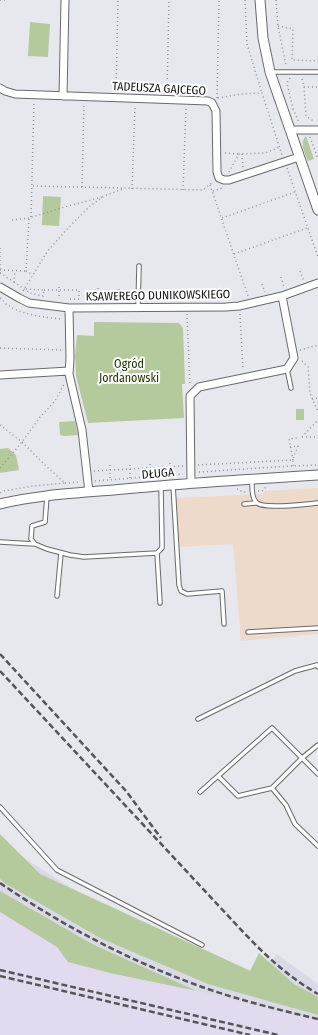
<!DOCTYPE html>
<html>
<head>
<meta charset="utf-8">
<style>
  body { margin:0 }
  canvas { display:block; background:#e7e7ee }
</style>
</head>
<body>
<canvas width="318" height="1035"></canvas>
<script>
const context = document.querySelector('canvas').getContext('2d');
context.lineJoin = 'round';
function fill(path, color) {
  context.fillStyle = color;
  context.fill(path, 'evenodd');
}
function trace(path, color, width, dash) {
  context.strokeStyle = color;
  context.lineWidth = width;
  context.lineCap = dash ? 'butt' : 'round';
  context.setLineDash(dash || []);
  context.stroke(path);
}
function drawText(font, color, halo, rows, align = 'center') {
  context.font = font + ' "Fira Sans Condensed",sans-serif';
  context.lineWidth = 4;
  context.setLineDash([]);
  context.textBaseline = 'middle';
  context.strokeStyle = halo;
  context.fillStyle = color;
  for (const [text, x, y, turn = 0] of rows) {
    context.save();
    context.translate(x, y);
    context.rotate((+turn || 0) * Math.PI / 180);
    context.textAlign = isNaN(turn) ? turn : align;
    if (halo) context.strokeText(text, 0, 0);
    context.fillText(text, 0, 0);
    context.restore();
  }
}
const commercial = new Path2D(`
  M 318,488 L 318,634 L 241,641 L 233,544 L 179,547 L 176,498 L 262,494 L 265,491 Z`);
const industrial = new Path2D(`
  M 0,912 L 57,947 L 68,962 L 110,973 L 197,991 L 318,1021 L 318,1035 L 0,1035 Z`);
const built = new Path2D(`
  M 0,843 L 110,912 L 259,974 L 277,954 L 318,984 L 318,1021 L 197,991 L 110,973 L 68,962 L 57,947 L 0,912 Z`);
const green = new Path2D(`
  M 30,22 L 50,24 L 48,57 L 28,56 Z
  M 306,136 L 314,159 L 308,161 C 305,153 299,143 306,136 Z
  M 43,196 L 61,197 L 59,226 L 42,225 Z
  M 94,322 L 179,323 L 183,328 L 185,384 L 182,384 L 184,418 L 88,423 L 76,376 L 75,356 L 77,335 L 94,336 Z
  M 296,409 L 304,409 L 304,420 L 296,420 Z
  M 75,421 L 78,435 L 64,436 L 60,435 L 59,422 Z
  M 8,448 L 16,455 L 19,470 L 0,473 L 0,449 Z
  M 0,834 L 40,874 L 242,967 L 250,971 L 259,953 L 294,984 L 318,997 L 318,1015 L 208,984 L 100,938 L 6,884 L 0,879 Z
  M 0,891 L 94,945 L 197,991 L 110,973 L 68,962 L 57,947 L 0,912 Z`);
const path = new Path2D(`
  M 0,0 L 5,0
  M 245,0 L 247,44 L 262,93
  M 276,0 L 278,26 L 286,66
  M 278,26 L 293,29 L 292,60 L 318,61
  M 290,78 L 287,83 L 293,109 L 293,110
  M 302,79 L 304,87 L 306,116 L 312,120 L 312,123
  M 304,87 L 318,87
  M 116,90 L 118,0
  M 167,91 L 169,0
  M 217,98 L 219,0
  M 218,98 L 241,94 L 262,93 L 282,155
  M 293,109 L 299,122
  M 310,137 L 318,159
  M 225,153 L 239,154
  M 242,154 L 243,168
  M 287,168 L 318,257
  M 229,172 L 239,154 L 265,153 L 280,147
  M 210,185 L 248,296
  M 33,186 L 123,188
  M 82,187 L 84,103
  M 132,189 L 135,106
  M 183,190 L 186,108
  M 213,191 L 222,188
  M 31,217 L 34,101
  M 222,218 L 295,192
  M 29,219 L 26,271 L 33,275
  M 12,220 L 29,218 L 61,208 L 102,197
  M 0,248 L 0,273
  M 234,254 L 307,228
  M 0,270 L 26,271
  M 300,271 L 304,281
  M 0,273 L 14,282 L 15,271
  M 281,277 L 284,287
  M 14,282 L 30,293 L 43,296 L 44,290 L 25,289
  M 262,284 L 265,292
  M 59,287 L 59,290 L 79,290 L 79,299 L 67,299
  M 98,288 L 99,300
  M 119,289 L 119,300
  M 44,290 L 59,290 L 59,299
  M 159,290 L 159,300
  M 179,290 L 179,300
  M 23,291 L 47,252 L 66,230 L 90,206 L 104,196 L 125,188 L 203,190 L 213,182
  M 198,291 L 198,299
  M 0,298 C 3,300 4,302 6,304 C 21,315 43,317 61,319
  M 218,299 L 219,291
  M 187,314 L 190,386
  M 240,314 L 243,370
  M 0,348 L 62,350
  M 300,350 L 318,345
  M 302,361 L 308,367 L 310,393 L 318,412
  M 312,399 L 318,398
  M 0,425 L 22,442 L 47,467 L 65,483 L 33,486 L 4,491 L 0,493
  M 302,437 L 318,420
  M 302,437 L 318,437
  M 290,447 L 298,446 L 293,459
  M 293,460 L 289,439 L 298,438
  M 170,463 L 170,475
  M 150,464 L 150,476
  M 110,465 L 110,479
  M 130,465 L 130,478
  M 198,465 L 293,460 L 293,466
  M 0,468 L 22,442 L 40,417 L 55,401 L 64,384
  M 94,471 L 184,466
  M 199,472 L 291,466 L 318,465
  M 95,481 L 183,474
  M 65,483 L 79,482
  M 237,489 L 243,492 L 246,492
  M 258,491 L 262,491 L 266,487`);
const service = new Path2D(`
  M 271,72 L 318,72
  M 138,307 L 139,266
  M 287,369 L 291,388
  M 252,480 C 252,486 251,497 256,502 C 262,510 306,504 318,503
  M 173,485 L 179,585 L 181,591 L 187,594 L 222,591 L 224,624
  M 47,496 L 45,522 L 32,526 L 31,539 L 35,544 L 47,549 L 70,555 L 84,557 L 157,553
  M 244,504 L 256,503
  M 0,542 L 35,544
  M 57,596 L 61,553
  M 160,603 L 157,553 L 162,548 L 162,543 L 161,487
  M 248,632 L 318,628
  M 198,719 L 295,671 L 317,665 L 318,667
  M 218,776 L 238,796 L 272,788 L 302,758 L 318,774
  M 272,788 L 286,805 L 295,824 L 318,846
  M 200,792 L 272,728 L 302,758 L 318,745
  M 0,807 L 57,870 L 202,945`);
const minor = new Path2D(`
  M 0,88 L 5,91 L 15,94 L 208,101 L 212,103 L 216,111 L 217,172 L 219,178 L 224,180 L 229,180 L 299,157
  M 63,96 L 65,0
  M 290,130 L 318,130
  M 0,287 L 19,298 L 29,303 L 69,308 L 226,307 L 239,306 L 282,296 L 318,283
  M 69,308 L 70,358 L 69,374 L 82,430 L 89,492
  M 0,375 L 69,371
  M 191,483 L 190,396 L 199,387 L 287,369 L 294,358 L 282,296`);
const tertiary = new Path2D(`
  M 260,0 L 263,38 L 270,72 L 318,210
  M 0,504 C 41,494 82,493 124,489 C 188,483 253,479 318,475`);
const rail = new Path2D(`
  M 0,654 L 126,791 L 161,838
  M 0,671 L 245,934 C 267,957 290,978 318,994
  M 0,883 C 63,926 130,961 202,987 C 239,1000 279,1010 318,1019
  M 0,970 L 278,1035
  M 0,976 L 250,1035`);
const streetNames = [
  ["TADEUSZA GAJCEGO",159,89,3],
  ["KSAWEREGO DUNIKOWSKIEGO",158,296,-1],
  ["DŁUGA",158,474,-5]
];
const parkNames = [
  ["Ogród",129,365],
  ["Jordanowski",129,379]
];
fill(commercial, '#eedacb');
fill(industrial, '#e2daef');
fill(built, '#dadae7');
fill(green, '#b4ca9d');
trace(service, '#69696e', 5.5);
trace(minor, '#69696e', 9);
trace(tertiary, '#69696e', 11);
trace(path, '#919196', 1.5, [1, 3]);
trace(service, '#fff', 3.5);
trace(minor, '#fff', 7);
trace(tertiary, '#fff', 9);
trace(rail, '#555558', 2.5, [6, 3]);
drawText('12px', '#161618', '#fff', streetNames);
drawText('12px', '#223502', '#fff', parkNames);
</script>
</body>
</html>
